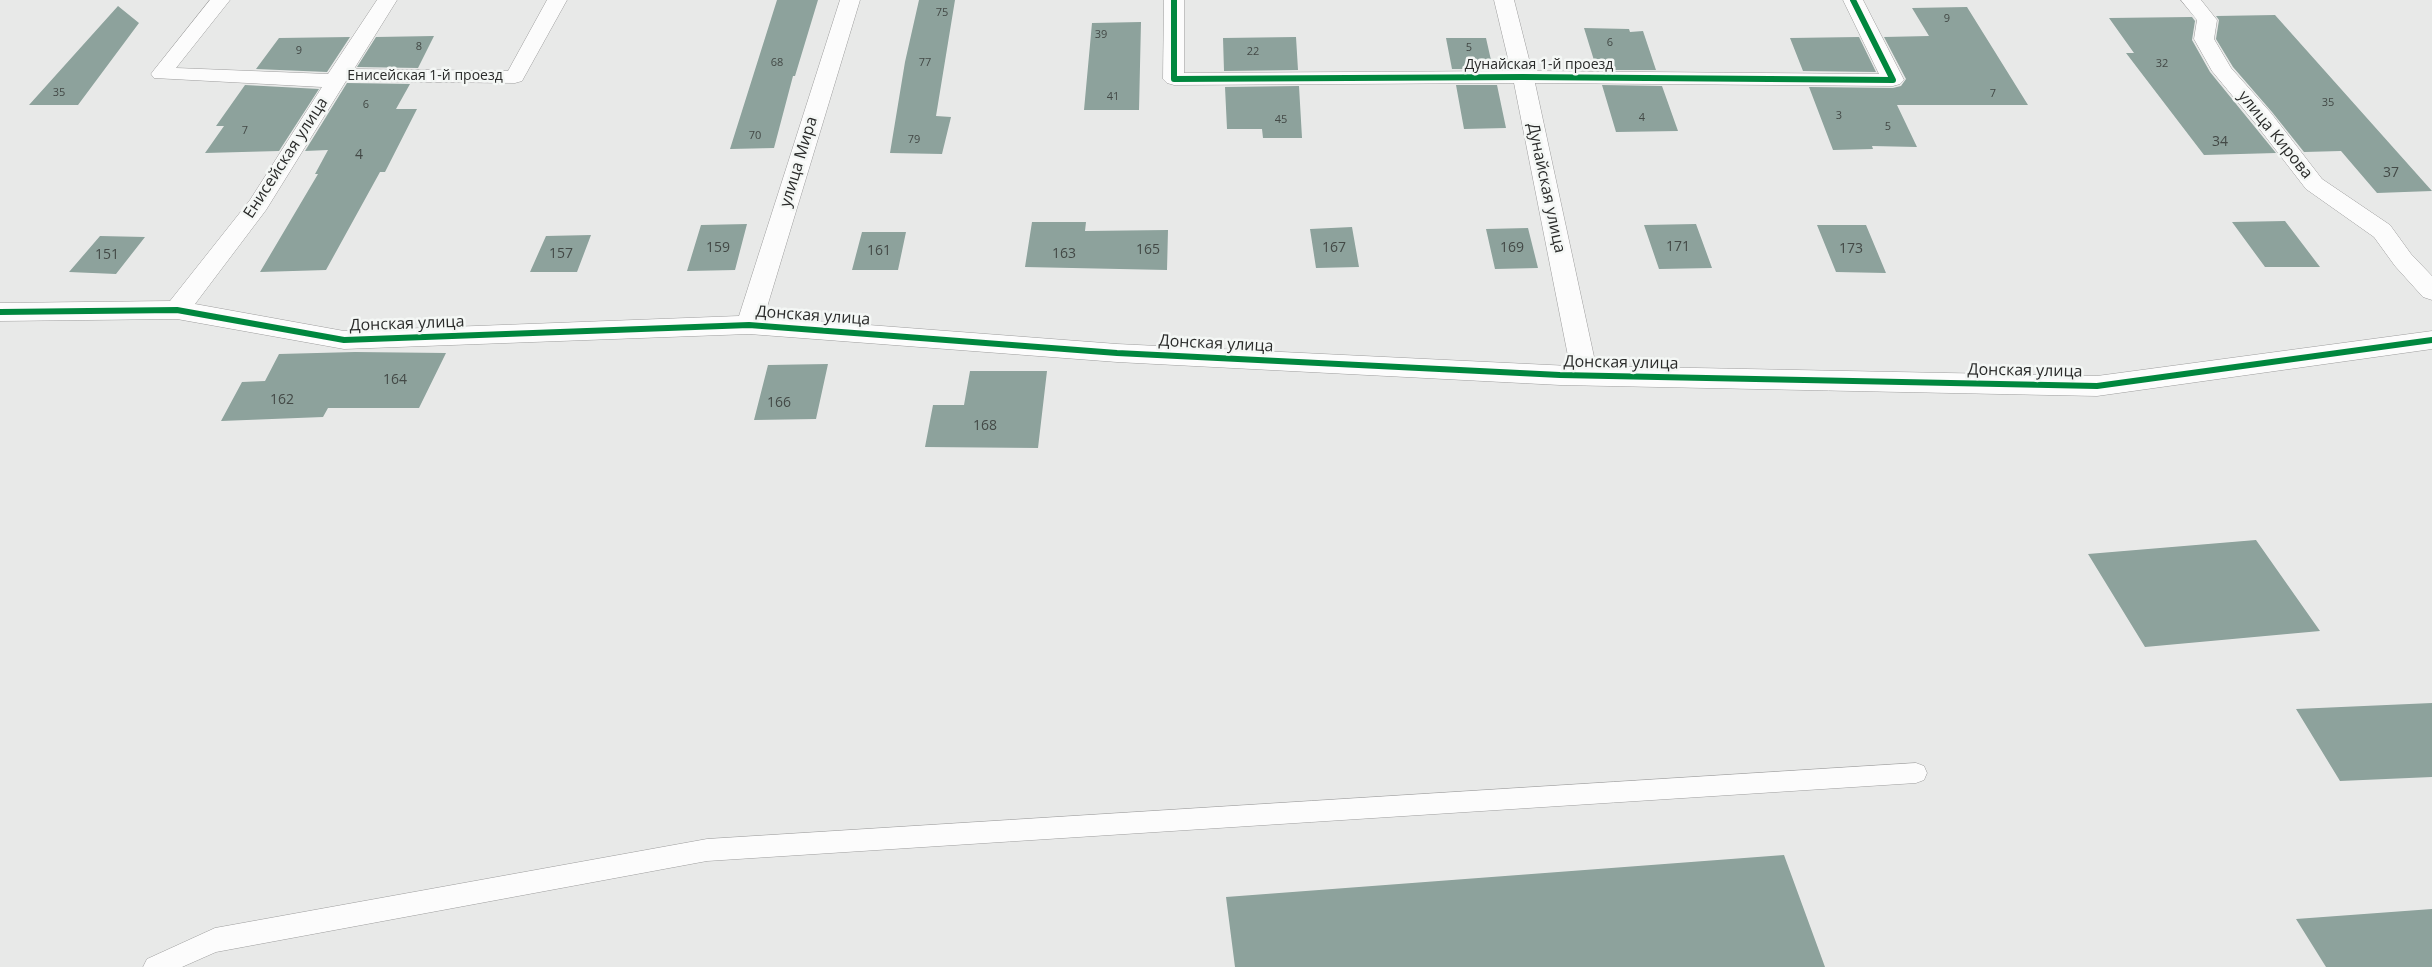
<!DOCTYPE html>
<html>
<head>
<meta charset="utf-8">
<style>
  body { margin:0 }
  canvas { display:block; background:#e8e9e8 }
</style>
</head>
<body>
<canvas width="2432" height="967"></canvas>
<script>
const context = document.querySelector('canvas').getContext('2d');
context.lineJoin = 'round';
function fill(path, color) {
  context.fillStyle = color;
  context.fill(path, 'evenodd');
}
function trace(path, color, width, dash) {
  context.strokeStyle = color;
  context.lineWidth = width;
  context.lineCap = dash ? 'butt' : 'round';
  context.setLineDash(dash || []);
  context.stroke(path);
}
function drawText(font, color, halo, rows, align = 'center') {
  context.font = font + ' "Open Sans",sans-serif';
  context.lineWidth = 5;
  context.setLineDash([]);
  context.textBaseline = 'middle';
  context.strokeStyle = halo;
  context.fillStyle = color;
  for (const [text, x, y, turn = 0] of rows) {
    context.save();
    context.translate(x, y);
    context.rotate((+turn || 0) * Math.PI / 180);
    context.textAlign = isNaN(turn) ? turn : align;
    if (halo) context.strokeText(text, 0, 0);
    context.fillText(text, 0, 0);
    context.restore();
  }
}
const building = new Path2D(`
  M 777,0 L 818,0 L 795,76 L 793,76 L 774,148 L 730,149 Z
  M 919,0 L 955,0 L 936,116 L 951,117 L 942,154 L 890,153 L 905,62 Z
  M 118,6 L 139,23 L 78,105 L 29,105 Z
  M 1967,7 L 2028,105 L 1897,105 L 1917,147 L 1872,146 L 1873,149 L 1833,150 L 1809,87 L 1893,88 L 1901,86 L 1906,79 L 1884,37 L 1929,36 L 1912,8 Z
  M 2275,15 L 2432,191 L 2377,193 L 2341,151 L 2304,152 L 2272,112 L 2233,67 L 2216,39 L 2219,20 L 2216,16 Z
  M 2192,17 L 2195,21 L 2192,40 L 2210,72 L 2276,153 L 2204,155 L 2126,53 L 2134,53 L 2109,18 Z
  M 1141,22 L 1139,110 L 1084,110 L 1092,23 Z
  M 1584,28 L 1629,29 L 1630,32 L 1643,31 L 1656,70 L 1597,70 Z
  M 434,36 L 418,68 L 357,67 L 376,37 Z
  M 350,37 L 327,72 L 256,69 L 279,38 Z
  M 1296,37 L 1298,70 L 1224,71 L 1223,38 Z
  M 1859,37 L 1876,72 L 1803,71 L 1790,38 Z
  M 1446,38 L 1486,38 L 1493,69 L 1452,69 Z
  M 347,83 L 410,84 L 396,109 L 417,109 L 385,172 L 380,172 L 326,270 L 260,272 L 318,174 L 315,174 L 328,150 L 305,151 Z
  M 245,85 L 319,89 L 279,151 L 205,153 L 224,126 L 216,126 Z
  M 1456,85 L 1497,85 L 1506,128 L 1464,129 Z
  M 1602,85 L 1662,86 L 1678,131 L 1616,132 Z
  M 1299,86 L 1302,138 L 1263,138 L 1262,129 L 1227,129 L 1225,87 Z
  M 2285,221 L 2320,267 L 2265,267 L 2232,222 Z
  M 1032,222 L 1086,222 L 1085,231 L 1168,230 L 1167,270 L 1025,267 Z
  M 747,224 L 735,270 L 687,271 L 701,225 Z
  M 1696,224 L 1712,268 L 1659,269 L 1644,225 Z
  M 1817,225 L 1866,225 L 1886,273 L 1836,272 Z
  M 1352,227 L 1359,267 L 1316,268 L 1310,229 Z
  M 1528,228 L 1538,268 L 1495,269 L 1486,229 Z
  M 862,232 L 906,232 L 898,270 L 852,270 Z
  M 591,235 L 577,272 L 530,272 L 546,236 Z
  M 100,236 L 145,237 L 116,274 L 69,272 Z
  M 355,352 L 446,353 L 419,408 L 328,408 L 323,417 L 221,421 L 242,382 L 265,381 L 279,354 Z
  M 828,364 L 816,419 L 754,420 L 768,365 Z
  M 970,371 L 1047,371 L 1038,448 L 925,447 L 933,405 L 964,405 Z
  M 2256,540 L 2320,631 L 2145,647 L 2088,554 Z
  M 2432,703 L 2432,777 L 2340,781 L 2296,709 Z
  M 1784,855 L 1825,967 L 1235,967 L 1226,897 Z
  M 2432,909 L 2432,967 L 2326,967 L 2296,919 Z`);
const service = new Path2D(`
  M 1916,763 L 1924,766 L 1927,773 L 1924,780 L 1916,783 L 707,861 L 216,952 L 182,967 L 143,967 L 147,959 L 215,928 L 707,839 Z`);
const minor = new Path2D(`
  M 210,0 L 230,0 L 176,68 L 328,74 L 377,0 L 397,0 L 354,69 L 508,71 L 547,0 L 567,0 L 522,81 L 515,83 L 346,81 L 266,210 L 195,304 L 344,331 L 739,316 L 840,0 L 860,0 L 764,317 L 1117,344 L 1570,366 L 1514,83 L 1174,85 L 1167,83 L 1163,79 L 1164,0 L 1184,0 L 1184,73 L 1511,71 L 1494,0 L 1514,0 L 1532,71 L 1879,74 L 1843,0 L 1863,0 L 1904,80 L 1900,84 L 1893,86 L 1535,83 L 1596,366 L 2097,376 L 2432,331 L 2432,349 L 2097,396 L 1560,385 L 1117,362 L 749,334 L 344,349 L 177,319 L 0,321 L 0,303 L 170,301 L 250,200 L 322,87 L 154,78 L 151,74 L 154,70 Z
  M 2181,0 L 2201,0 L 2217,20 L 2214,39 L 2231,68 L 2271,113 L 2322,179 L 2390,225 L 2411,254 L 2432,276 L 2432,300 L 2423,297 L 2395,266 L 2374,237 L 2306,189 L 2255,123 L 2212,71 L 2194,39 L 2197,20 Z`);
const cycleway = new Path2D(`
  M 1174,0 L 1174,79 L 1523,77 L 1893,80 L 1853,0
  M 0,312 L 177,310 L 344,340 L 749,325 L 1117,353 L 1560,375 L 2097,386 L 2432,340`);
const farNumbernames = [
  ["75",942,13],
  ["9",1947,19],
  ["39",1101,35],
  ["6",1610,43],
  ["8",419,47],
  ["5",1469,48],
  ["9",299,51],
  ["22",1253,52],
  ["68",777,63],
  ["77",925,63],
  ["32",2162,64],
  ["35",59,93],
  ["7",1993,94],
  ["41",1113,97],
  ["35",2328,103],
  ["6",366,105],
  ["3",1839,116],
  ["4",1642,118],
  ["45",1281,120],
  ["5",1888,127],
  ["7",245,131],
  ["70",755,136],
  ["79",914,140]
];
const farStreetnames = [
  ["Дунайская 1-й проезд",1539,65],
  ["Енисейская 1-й проезд",425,76]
];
const numberNames = [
  ["34",2220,142],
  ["4",359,155],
  ["37",2391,173],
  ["171",1678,247],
  ["159",718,248],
  ["167",1334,248],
  ["169",1512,248],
  ["173",1851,249],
  ["165",1148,250],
  ["161",879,251],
  ["157",561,254],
  ["163",1064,254],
  ["151",107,255],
  ["164",395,380],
  ["162",282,400],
  ["166",779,403],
  ["168",985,426]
];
const streetNames = [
  ["улица Кирова",2275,135,51],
  ["Енисейская улица",286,158,-57],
  ["улица Мира",799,162,-73],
  ["Дунайская улица",1546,188,78],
  ["Донская улица",813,316,4],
  ["Донская улица",407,324,-2],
  ["Донская улица",1216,344,3],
  ["Донская улица",1621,363,1],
  ["Донская улица",2025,371,1]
];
fill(building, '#8da29c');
trace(service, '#9d9d9d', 1);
trace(minor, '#9d9d9d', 1);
fill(service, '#fcfcfc');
fill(minor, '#fcfcfc');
trace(cycleway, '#00873e', 6);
drawText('11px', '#434946', null, farNumbernames);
drawText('14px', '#2a2b2a', '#f4f7f5', farStreetnames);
drawText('14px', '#434946', null, numberNames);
drawText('16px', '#2a2b2a', '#f4f7f5', streetNames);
</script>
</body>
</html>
